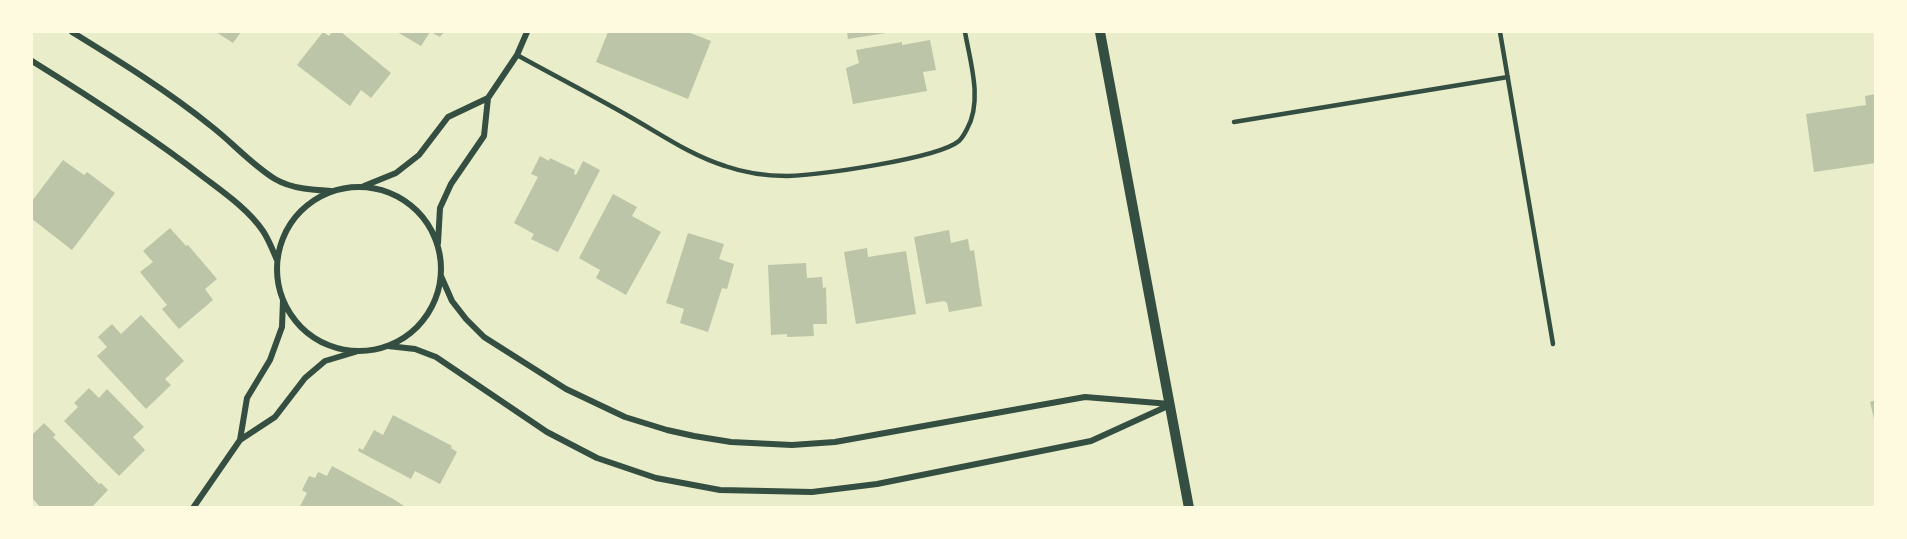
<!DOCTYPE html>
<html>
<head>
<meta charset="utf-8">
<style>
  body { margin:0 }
  #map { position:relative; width:1907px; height:539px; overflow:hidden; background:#e9edc9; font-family:"Roboto Condensed",sans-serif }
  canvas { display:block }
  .frame { position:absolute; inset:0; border:33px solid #fefae0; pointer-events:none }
</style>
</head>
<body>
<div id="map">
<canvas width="1907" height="539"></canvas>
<div class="frame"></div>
</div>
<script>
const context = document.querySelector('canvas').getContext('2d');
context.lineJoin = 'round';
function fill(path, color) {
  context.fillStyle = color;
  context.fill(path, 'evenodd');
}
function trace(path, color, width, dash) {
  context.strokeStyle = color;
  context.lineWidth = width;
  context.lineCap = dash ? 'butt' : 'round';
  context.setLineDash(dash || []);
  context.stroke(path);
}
const building = new Path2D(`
  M 216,32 L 241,32 L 233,43 Z
  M 323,32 L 329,36 L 332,32 L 341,32 L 391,73 L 371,98 L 361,90 L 350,106 L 297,65 Z
  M 397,32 L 430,32 L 421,46 Z
  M 431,32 L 444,32 L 440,37 Z
  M 608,32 L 688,32 L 711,41 L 688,99 L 596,62 Z
  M 847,32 L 886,32 L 886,33 L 848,39 Z
  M 930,40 L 936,70 L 923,72 L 927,91 L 853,104 L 846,68 L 859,63 L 856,50 L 902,42 L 902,45 Z
  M 1876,94 L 1876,163 L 1814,172 L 1806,114 L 1866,105 L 1865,96 Z
  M 540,156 L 549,161 L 550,158 L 575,170 L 574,174 L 576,175 L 583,161 L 600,170 L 558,252 L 531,239 L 534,234 L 514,223 L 538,177 L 531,174 Z
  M 63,160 L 84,175 L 87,172 L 115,193 L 72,250 L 32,219 L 32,201 Z
  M 613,194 L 637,207 L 632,216 L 661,232 L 626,295 L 596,278 L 600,270 L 579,258 Z
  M 170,228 L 186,246 L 188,245 L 217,279 L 205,289 L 213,300 L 179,329 L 162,309 L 167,305 L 140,272 L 153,262 L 143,251 Z
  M 949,230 L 951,243 L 968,239 L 970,251 L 974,250 L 982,306 L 949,312 L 947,303 L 944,301 L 926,304 L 914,237 Z
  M 688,233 L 724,244 L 719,259 L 734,264 L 727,289 L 722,288 L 708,332 L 680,323 L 684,309 L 666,303 Z
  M 867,248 L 868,257 L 906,251 L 916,314 L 856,324 L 844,252 Z
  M 806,263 L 807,278 L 822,277 L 823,288 L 826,287 L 827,324 L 813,324 L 814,336 L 787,337 L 787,334 L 771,335 L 768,265 Z
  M 141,315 L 184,361 L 165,379 L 171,385 L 146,409 L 97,356 L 107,347 L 98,337 L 112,324 L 121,334 Z
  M 89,388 L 99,398 L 107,389 L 144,427 L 133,437 L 145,450 L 119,476 L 64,421 L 78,407 L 74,403 Z
  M 1876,400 L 1876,419 L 1874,419 L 1870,402 Z
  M 393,415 L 452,446 L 451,448 L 457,452 L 440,484 L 415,471 L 411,479 L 358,451 L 359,448 L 363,450 L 374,430 L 383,435 Z
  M 44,423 L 56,435 L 53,437 L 99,484 L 101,483 L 108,490 L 91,508 L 41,508 L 32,498 L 32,435 Z
  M 332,466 L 395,500 L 404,506 L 403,508 L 300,506 L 307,493 L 302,490 L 309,476 L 315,478 L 318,472 L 327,476 Z`);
const service = new Path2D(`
  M 1500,32 L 1553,344
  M 517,55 C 555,76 594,96 632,118 C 662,135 692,156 725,166 C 745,173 766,176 787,176 C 819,175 937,159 959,141 C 962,138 965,133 967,129 C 983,101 970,61 965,32
  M 1234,122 L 1508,77`);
const minor = new Path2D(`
  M 72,32 C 119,61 168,91 211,126 C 233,143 251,164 275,179 C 292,189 313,190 332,191
  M 32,61 C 90,97 148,134 202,176 C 223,192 248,209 263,231 C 269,240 273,251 277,260
  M 364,186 L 396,173 L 419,155 L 448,117 L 488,98
  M277 269a82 82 0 1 1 164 0a82 82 0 1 1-164 0Z
  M 438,243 L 440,208 L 451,184 L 484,136 L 488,98 L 517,55 L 527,32
  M 441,276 L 452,301 L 466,319 L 484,337 L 566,389 L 625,417 L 667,430 L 694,436 L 731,442 L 792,445 L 835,442 L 1085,397 L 1170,404
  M 388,346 L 415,349 L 436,357 L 547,432 L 597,458 L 656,478 L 720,490 L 812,492 L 877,484 L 1091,441 L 1170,405
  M 240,440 L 247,398 L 270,360 L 282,327 L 283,300
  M 193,508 L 240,440 L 275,417 L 305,378 L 325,361 L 355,352`);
const tertiary = new Path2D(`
  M 1100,32 L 1189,508`);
fill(building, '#bcc5a7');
trace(service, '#344e41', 4.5);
trace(minor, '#344e41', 6);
trace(tertiary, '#344e41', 10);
</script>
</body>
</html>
